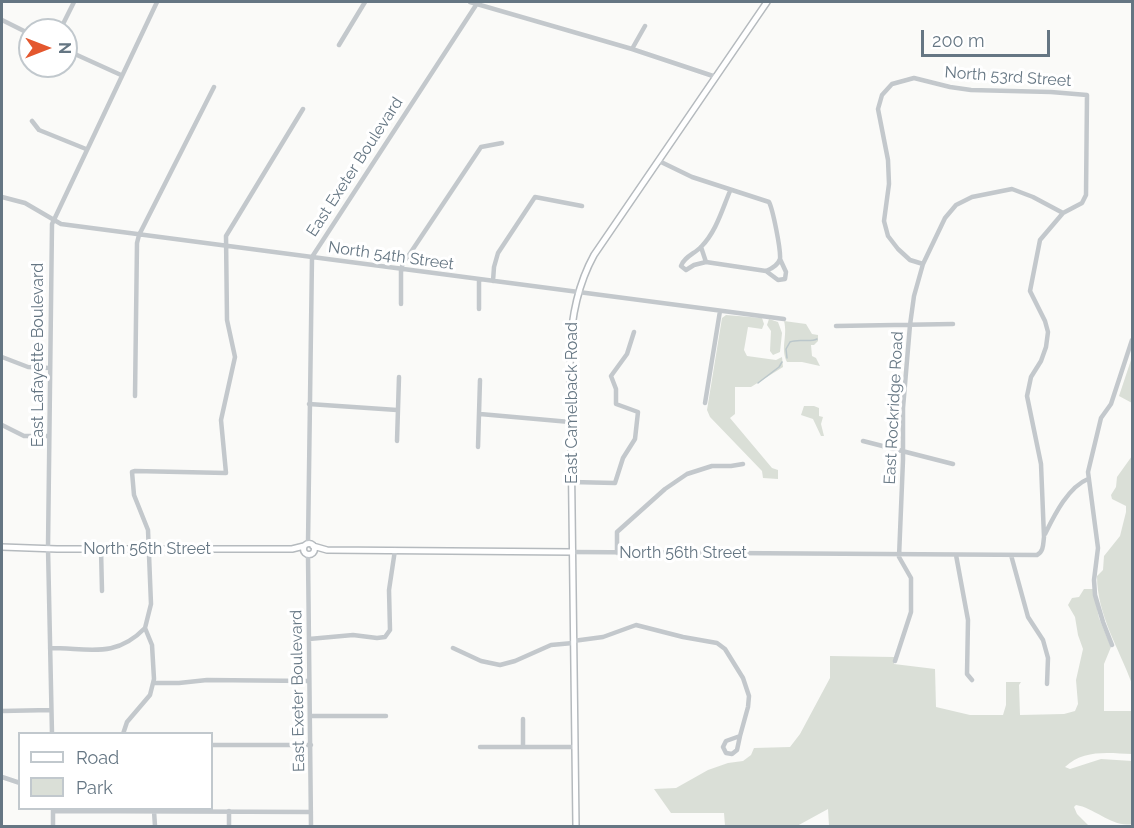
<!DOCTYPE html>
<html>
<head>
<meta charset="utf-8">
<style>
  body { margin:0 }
  #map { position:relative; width:1134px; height:828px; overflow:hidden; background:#fafaf8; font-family:Raleway,sans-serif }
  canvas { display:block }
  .frame { position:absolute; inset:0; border:3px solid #657683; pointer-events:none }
  .legend { position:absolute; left:18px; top:732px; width:195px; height:78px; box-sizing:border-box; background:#fff; border:2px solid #c1c8cd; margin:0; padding:8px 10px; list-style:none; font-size:18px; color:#657683 }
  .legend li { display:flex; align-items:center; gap:12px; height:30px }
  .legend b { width:30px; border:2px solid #c1c8cd }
  .north { position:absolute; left:18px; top:18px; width:60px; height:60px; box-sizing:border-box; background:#fff; border:2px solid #c1c8cd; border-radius:50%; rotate:90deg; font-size:16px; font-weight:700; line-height:24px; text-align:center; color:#657683 }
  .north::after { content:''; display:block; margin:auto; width:21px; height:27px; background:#e4572e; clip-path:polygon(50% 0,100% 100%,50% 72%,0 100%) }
  .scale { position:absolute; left:921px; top:30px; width:129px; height:27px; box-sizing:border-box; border:3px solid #657683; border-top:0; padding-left:8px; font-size:18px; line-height:21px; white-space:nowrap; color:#657683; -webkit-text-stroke:4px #fff; paint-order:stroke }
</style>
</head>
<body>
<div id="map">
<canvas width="1134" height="828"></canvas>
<div class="frame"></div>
<ul class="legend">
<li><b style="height:8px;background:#fff"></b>Road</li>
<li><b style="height:16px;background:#dadfd7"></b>Park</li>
</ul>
<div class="north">N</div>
<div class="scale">200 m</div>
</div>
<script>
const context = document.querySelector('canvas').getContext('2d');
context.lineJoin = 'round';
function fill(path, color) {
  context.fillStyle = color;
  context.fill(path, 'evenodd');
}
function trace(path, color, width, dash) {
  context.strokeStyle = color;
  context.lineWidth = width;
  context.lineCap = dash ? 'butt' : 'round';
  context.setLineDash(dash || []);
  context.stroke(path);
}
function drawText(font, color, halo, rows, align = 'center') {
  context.font = font + ' Raleway,sans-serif';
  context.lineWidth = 6;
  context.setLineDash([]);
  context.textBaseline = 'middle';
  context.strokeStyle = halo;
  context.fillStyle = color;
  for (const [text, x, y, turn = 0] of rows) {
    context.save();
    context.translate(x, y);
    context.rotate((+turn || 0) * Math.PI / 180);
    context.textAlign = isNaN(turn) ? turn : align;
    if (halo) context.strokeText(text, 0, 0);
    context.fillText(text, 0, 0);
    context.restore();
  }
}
const green = new Path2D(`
  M 726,315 L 762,318 L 764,324 L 762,329 L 748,327 L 744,350 L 747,356 L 776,360 L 782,357 L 783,367 L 751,387 L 735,387 L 735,414 L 730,418 L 772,468 L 778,470 L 778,479 L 763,478 L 762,471 L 710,417 L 707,410 L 722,318 Z
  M 769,319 L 778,322 L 782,333 L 780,352 L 773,355 L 770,351 L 771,331 L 767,325 Z
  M 784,321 L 806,324 L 812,334 L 818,335 L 818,341 L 814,345 L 811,345 L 812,356 L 816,358 L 820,366 L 802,362 L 787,362 C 780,348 788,336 784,321 Z
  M 1131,360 L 1132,361 L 1132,403 L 1119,396 Z
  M 804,406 L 814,406 L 819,408 L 819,416 L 823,417 L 821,424 L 824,436 L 821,436 L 813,419 L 801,415 Z
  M 1132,456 L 1132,684 C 1119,648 1097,615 1097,576 L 1103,570 L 1104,556 L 1120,536 L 1126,512 L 1126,506 L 1112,499 L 1111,495 L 1116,487 L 1117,477 Z
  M 1084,589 L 1093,589 L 1099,618 L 1111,647 L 1104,664 L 1104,711 L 1132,711 L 1132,754 C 1109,753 1083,749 1065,767 L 1070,769 L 1101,759 L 1132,761 L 1132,824 C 1113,828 1095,808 1076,805 L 1074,807 L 1077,814 L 1089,826 L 829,826 L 828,809 L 797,826 L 725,826 L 724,813 L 671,813 L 654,789 L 676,788 L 708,770 L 728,763 L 743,761 L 751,755 L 754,748 L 790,747 L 800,734 L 830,678 L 830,656 L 894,657 L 894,664 L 935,669 L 936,707 L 970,715 L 1003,715 L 1006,705 L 1006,682 L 1021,682 L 1019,685 L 1020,715 L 1064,714 L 1075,711 L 1078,704 L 1076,680 L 1083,649 L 1078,635 L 1075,617 L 1068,605 L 1072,598 L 1079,597 Z`);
const stream = new Path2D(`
  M 787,358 L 786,349 L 790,342 C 799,338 809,343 817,339
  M 758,383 L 779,367 L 782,362`);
const minor = new Path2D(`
  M 470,2 L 632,49 L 716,77
  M 2,20 L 30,34
  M 60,30 L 74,2
  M 339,45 L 365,2
  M 632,49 L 645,26
  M 66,50 L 121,75
  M 32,121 L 39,130 L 86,149
  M 659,161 L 692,177 L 769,202 C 773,210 781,250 780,259 C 778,265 771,269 766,271
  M 730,191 C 722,210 716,232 701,247 C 694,254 684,257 681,266 L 686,270 L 694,265 L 706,262 L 766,271
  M 2,197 L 25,203 L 61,224 L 784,319
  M 701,247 L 706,262
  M 766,271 L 778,280 L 785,279 L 786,272 L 780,259
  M 493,281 L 494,267 L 498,253 L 535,197 L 582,206
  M 401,304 L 401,269 L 403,264 L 481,147 L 502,143
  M 479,309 L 479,280
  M 836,326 L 953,324
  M 2,357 L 28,367 L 50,368
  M 135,396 L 137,243 L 139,235 L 214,87
  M 705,403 L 720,311
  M 309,404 L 397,410
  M 480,414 L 570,422
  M 2,425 L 24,436 L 49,436
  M 397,441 L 399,377
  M 863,441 L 953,464
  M 478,447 L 480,380
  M 572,482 L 615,483 L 623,458 L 635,439 L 638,412 L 616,404 L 616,389 L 611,376 L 627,354 L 634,332
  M 1045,534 C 1054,516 1068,487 1088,479
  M 308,544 L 312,257 L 478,2
  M 101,549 L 102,591
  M 572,552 L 1037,555 C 1044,551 1043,544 1044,537 L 1041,464 L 1027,396 L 1031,377 L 1041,361 L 1046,347 L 1048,332 L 1045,321 L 1030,291 L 1040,240 L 1063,213 L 1082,203 L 1086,195 L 1087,95 L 1051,92 L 971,90 L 950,87 L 914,78 L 892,84 L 882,95 L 878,109 L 888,160 L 889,184 L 884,221 L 888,236 L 898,249 L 910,260 L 923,264
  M 617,553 L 617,532 L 665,489 L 687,474 L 712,466 L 731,466 L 743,464
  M 308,555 L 311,826
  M 956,555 L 968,620 L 967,674 L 972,680
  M 1011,555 L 1028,617 L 1043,640 L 1048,658 L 1047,684
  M 309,639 L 353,635 L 377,638 L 385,637 L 390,630 L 389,590 L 395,550
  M 573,641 L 603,637 L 636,625 L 683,637 L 717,643 L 725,649 L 743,678 L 749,696 L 748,707 L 740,736
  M 1112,645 L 1103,622 L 1095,595 L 1094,580 L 1098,548 L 1088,472 L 1101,418 L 1111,404 L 1132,340
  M 50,648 C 89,648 115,659 145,628
  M 453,648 L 481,661 L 500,665 L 515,661 L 551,645 L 573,643
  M 895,661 L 911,612 L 911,578 L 899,557 L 903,460 L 903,408 L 910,325 L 914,296 L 923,264 L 945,218 L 956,205 L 972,197 L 1012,189 L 1033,197 L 1063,213
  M 154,683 L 179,683 L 207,680 L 309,681
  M 2,711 L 51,710
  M 310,716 L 386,716
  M 52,734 L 48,548 L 52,224 L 157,2
  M 123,734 L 127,722 L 150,695 L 154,679 L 152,645 L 145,628 L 151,604 L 148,530 L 134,495 L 132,472 L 135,471 L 226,473 L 221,420 L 235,357 L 227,320 L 226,236 L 303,109
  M 740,736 L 737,750 L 732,754 L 726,753 L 723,747 L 726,741 Z
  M 212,745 L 311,745
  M 480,747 L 575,747
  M 523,747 L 523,719
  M 2,777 L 20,783
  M 53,808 L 53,826
  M 53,811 L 311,812
  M 154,811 L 155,826
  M 229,811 L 229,826`);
const major = new Path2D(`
  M303.5 549a5.5 5.5 0 1 1 11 0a5.5 5.5 0 1 1-11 0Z
  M 313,546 L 327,550 L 572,552
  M 2,547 L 57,549 L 292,549 L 304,546
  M 576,826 L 570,353 C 571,319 577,286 594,255 L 767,2`);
const streetNames = [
  ["North 53rd Street",1008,77,4],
  ["East Exeter Boulevard",355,167,-57],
  ["North 54th Street",391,256,8],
  ["East Lafayette Boulevard",38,355,-90],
  ["East Camelback Road",572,403,-90],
  ["East Rockridge Road",894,408,-87],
  ["North 56th Street",147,549],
  ["North 56th Street",683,553],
  ["East Exeter Boulevard",298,691,-91]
];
fill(green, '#dadfd7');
trace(stream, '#bbc7cb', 1.5);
trace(major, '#b5babe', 8);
trace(minor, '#c3c8cc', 4.5);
trace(major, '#fff', 5);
drawText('16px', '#657683', '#fff', streetNames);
</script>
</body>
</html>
